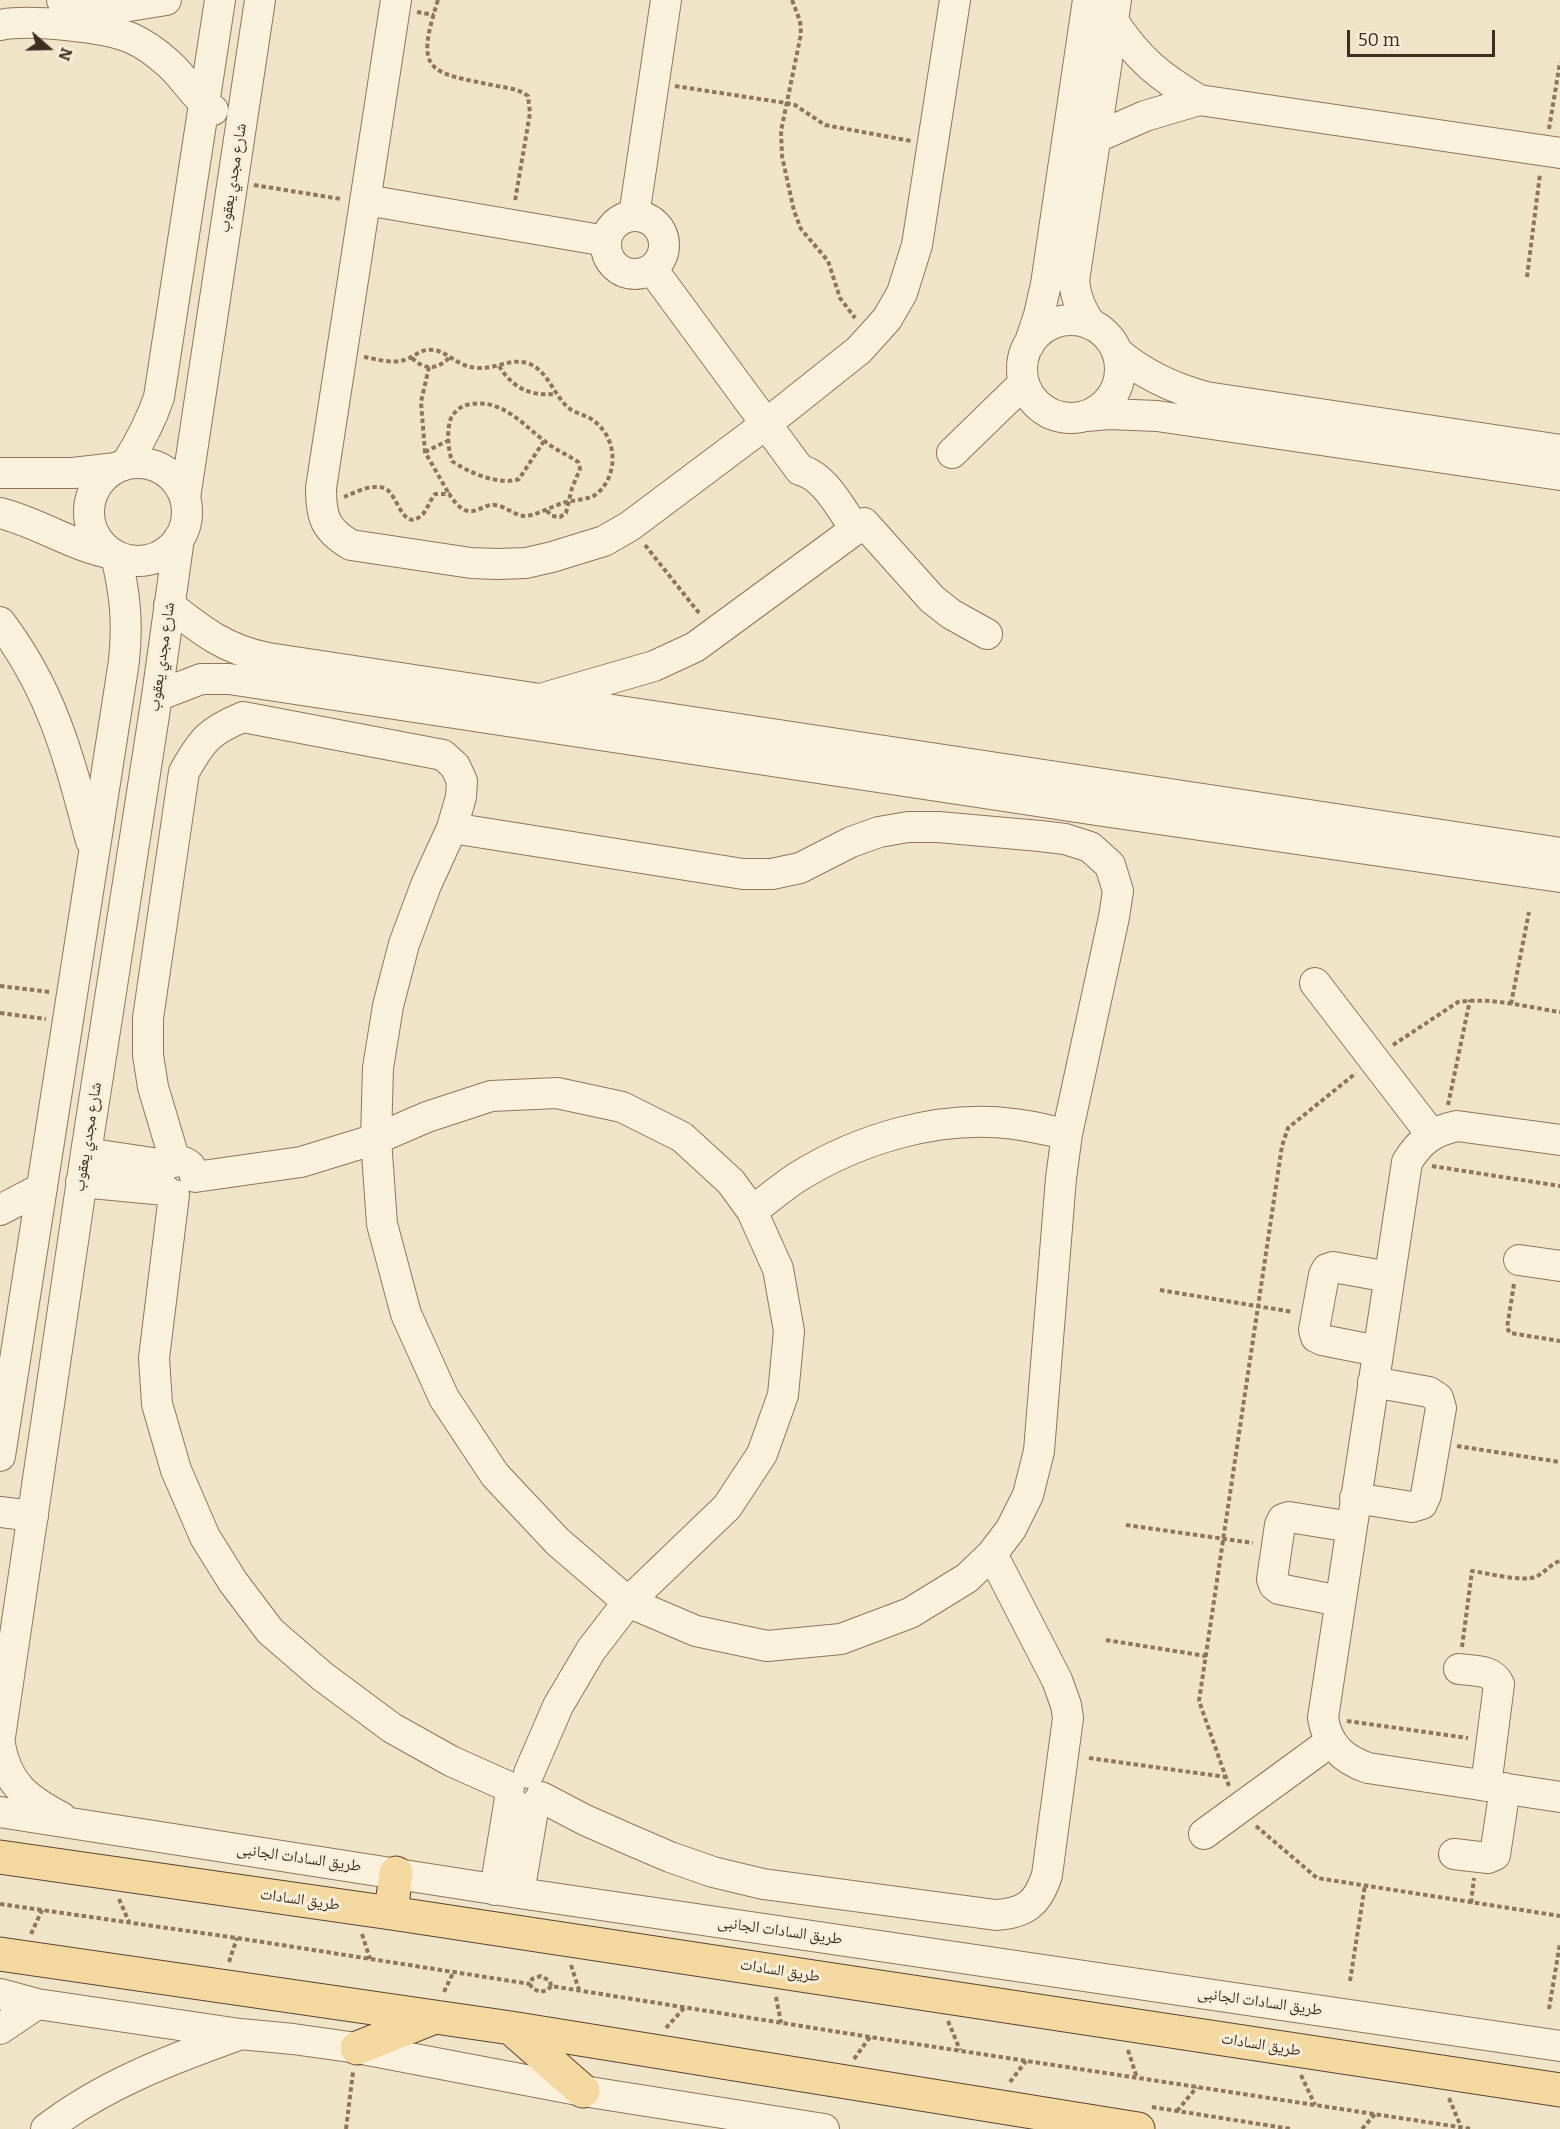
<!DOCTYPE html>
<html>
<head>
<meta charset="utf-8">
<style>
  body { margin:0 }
  #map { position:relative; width:1560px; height:2129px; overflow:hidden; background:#f0e4c8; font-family:Bitter,serif }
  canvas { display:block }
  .north { position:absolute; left:18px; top:18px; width:60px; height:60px; -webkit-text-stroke:4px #f7eed8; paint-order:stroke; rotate:110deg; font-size:16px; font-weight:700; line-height:24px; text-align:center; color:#3d2e20 }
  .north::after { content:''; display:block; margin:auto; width:21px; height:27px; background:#3d2e20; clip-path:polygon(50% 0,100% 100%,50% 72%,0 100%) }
  .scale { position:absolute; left:1347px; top:30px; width:148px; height:27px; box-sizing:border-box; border:3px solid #3d2e20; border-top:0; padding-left:8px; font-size:18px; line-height:21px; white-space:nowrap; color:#3d2e20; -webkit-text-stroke:4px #f7eed8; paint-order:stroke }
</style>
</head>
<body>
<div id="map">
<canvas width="1560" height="2129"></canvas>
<div class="north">N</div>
<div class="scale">50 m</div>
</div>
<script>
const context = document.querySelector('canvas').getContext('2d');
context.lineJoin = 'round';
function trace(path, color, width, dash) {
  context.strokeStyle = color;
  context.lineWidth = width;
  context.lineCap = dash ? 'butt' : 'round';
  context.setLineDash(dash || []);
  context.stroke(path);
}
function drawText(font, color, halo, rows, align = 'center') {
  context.font = font + ' Bitter,"Noto Naskh Arabic",serif';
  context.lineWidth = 6;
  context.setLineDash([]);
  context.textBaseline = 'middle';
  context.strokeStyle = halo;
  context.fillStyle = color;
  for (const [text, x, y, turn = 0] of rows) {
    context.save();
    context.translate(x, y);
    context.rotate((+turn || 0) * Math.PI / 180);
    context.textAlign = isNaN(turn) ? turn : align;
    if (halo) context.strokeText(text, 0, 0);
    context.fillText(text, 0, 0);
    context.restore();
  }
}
const path = new Path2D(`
  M 438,0 C 414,74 429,72 497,86 C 508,88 519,89 528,96 L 530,113 L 515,201
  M 792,0 L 800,21 L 801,34 L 781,131 L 782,156 L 794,211 L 801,229 L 828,261 L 840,298 L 855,318
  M 417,12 L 434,15
  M 675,86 L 786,103 L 795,105 L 825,125 L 911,141
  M 1549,129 L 1560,62
  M 254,185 L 341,199
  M 1527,277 L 1540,174
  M 412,358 C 424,370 437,370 449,358
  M 499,366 C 513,388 529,396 555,394
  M 429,367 L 421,402 L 425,452 L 449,494
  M 544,441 L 519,479 C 500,486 467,472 452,461 C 448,450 446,427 452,416 C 457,409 463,405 471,404 C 503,399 523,425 547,443 C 556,450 568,455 578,462 L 580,469 L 572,488 L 566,513 L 560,517 L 552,516 L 545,509
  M 425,452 L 449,440
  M 344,497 C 356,492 370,484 384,488 C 398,492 402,535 423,514 C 428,508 430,500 435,494 L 449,494 C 456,504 464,515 477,510 C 483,508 488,504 495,505 C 505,506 514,515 524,516 C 536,516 552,506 563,503 C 575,499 588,501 598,493 C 619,473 617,438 594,421 C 587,415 577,414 570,409 C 553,396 549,370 527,363 C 510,358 496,369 479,368 C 456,367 448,351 433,350 C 421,348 415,357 404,360 C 392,364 376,359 364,357
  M 645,545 L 699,613
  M 0,986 L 50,992
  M 1511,1004 L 1529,912
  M 0,1013 L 46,1019
  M 1393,1045 L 1458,1002 C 1491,997 1527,1007 1560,1012
  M 1448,1105 L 1470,1000
  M 1432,1166 L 1560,1186
  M 1514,1284 L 1507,1328 L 1510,1333 L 1560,1341
  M 1160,1290 L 1293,1312
  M 1457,1446 L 1560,1462
  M 1126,1525 L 1253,1543
  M 1106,1640 L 1206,1656
  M 1462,1647 L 1472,1571 C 1487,1573 1521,1582 1535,1577 C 1545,1573 1550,1564 1560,1561
  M 1347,1721 L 1468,1738
  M 1089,1758 L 1226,1777
  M 1229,1786 L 1199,1701 L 1282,1146 L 1288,1128 L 1356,1073
  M 1256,1826 L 1317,1878 L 1560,1916
  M 119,1899 L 129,1922
  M 1471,1903 L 1474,1878
  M 0,1904 L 237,1938 L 530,1984
  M 31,1934 L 42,1910
  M 362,1934 L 370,1959
  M 229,1962 L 237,1938
  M 571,1965 L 579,1990
  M 1350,1981 L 1365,1885
  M 551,1986 L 550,1981 L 541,1976 L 532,1979 L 530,1984 L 532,1988 L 540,1992 L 548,1990 L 551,1986 L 870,2037 L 1472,2129
  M 444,1992 L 454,1971
  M 776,1997 L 781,2023
  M 1549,2009 L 1560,1943
  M 948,2021 L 960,2050
  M 666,2028 L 685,2007
  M 1128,2050 L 1137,2078
  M 854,2059 L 870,2037
  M 1301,2075 L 1315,2105
  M 1010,2082 L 1026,2061
  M 1449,2098 L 1461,2127
  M 1152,2107 L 1291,2129
  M 1177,2111 L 1197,2087
  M 346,2129 L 353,2072
  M 1362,2129 L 1375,2114`);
const minor = new Path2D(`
  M 62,0 L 129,6 L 166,0
  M 396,0 L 321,488 C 321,517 325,530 351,545 L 471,563 L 498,564 L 526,563 L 552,557 L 604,541 L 630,526 L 766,424 L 859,350 L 887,319 L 902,293 L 917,245 L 955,0
  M 1113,21 C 1138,59 1160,77 1199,100 L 1560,153
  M 0,25 C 28,19 105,27 131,38 C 145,44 158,54 169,64 C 185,78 195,98 213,110
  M 1081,137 L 1095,138 L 1145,116 L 1199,100
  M 366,200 L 606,241
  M606 245a29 29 0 1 1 58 0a29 29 0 1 1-58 0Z
  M 634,216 L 666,0
  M 652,269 L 800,470 C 824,475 842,510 855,529
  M1022 369a49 49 0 1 1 98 0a49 49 0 1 1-98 0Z
  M 1092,325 C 1081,312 1076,298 1074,281 L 1116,0
  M 1029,345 L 1039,315 L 1046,284 L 1088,0
  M 1117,352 C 1144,375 1172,388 1206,397 L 1560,450
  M 1086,416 L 1109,414 L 1157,416 L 1560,475
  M 952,453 L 1024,383
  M89 512a49 49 0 1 1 98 0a49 49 0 1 1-98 0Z
  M 126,464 C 140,442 151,421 159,397 L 220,0
  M 0,473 L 73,473 L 116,468
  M 185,498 L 260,0
  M 0,513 C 40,523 71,546 113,554
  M 169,605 C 202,631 226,650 268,658 L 1560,853
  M 0,622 C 53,692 69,758 91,841
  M 157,696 L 201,679 L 229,679 L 1103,811 L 1560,877
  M 547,697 L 654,666 L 695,647 L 864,523 L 932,599 L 951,614 L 987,634
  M 1315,983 L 1431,1134
  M 1560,1140 L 1457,1126 C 1433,1131 1420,1141 1407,1162 L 1323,1718 C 1327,1744 1342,1759 1368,1768 L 1560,1797
  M 86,1153 L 166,1165 C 175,1161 182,1159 190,1166
  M 175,1161 L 153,1087 L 148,1055 L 148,1018 L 184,772 C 202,740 209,731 243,717 L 443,755 L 455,766 L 462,781 L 461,797 L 452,828 L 426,885 L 404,944 L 388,1006 L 378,1068 L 376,1139 L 382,1224 L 406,1314 L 444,1398 L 495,1475 L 558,1542 L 628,1602 L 696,1631 L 767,1646 L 841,1639 L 910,1613 L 967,1578 L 992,1554 L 1011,1529 L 1028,1495 L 1039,1451 L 1061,1178 L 1067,1134 L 1114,917 L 1118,891 L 1110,865 L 1090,847 L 1065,839 L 1040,836 L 938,827 L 908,827 L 879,832 L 851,842 L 800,868 L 772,874 L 743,874 L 452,828
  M 195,1177 L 301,1162 L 376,1139 L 427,1117 L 491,1096 L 557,1093 L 622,1107 L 682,1137 L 731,1182 L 752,1211 L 778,1269 L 789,1331 L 783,1395 L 762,1454 L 727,1507 L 628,1602 L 591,1650 L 558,1706 L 529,1773
  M 81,1182 L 165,1190
  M 174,1195 L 154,1358 L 157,1404 L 176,1470 L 205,1537 L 233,1582 L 270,1631 L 322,1676 L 392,1728 L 451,1761 L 509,1787
  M 0,1210 L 42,1188
  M 752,1211 C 767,1200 781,1188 796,1178 C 858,1139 940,1114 1014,1124 C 1032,1126 1050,1131 1067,1134
  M 1519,1260 L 1560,1266
  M 1378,1351 L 1322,1340 L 1316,1337 L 1314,1330 L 1324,1275 L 1327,1269 L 1333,1267 L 1389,1277
  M 0,1456 L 124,661 C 128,622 125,593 116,556
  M 1355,1498 L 1412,1507 L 1422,1504 L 1426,1495 L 1441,1408 L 1438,1398 L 1429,1392 L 1373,1382
  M 0,1512 L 33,1516
  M 1340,1601 L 1279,1589 L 1274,1585 L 1272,1579 L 1280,1525 L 1283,1519 L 1289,1517 L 1351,1527
  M 1459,1669 C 1474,1671 1492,1669 1499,1684 L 1486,1786
  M 0,1737 L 86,1153 L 157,696 L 179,538
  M 0,1745 C 7,1784 27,1799 61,1817
  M 541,1797 L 585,1820 L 628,1839 L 670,1857 L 713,1872 L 763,1884 L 996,1915 C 1026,1913 1038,1903 1047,1875 L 1068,1718 L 1066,1705 L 1057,1680 L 992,1554
  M 0,1812 L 519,1893 L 1560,2046
  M 1204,1834 L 1330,1742
  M 1454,1854 L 1488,1858 L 1495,1855 L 1505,1788
  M 495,1890 L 510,1798
  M 519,1893 L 534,1805
  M 0,1994 L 37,2004 L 240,2034 L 293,2039 L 357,2048 L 583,2091 L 824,2129
  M 0,2029 L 37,2004
  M 46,2129 C 103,2085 169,2060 236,2036`);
const major = new Path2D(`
  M 0,1857 L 391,1913 L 1560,2090
  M 391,1913 L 396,1873
  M 0,1954 L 511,2028 L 1138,2129
  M 511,2028 L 583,2091
  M 357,2048 L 430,2019`);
const streetNames = [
  ["شارع مجدي يعقوب",233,178,-81],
  ["شارع مجدي يعقوب",162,657,-82],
  ["شارع مجدي يعقوب",88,1137,-81],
  ["طريق السادات الجانبى",299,1858,8],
  ["طريق السادات",300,1900,8],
  ["طريق السادات الجانبى",780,1931,8],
  ["طريق السادات",780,1971,9],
  ["طريق السادات الجانبى",1260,2002,8],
  ["طريق السادات",1261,2045,9]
];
trace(minor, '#8d765c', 32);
trace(major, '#5b4430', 35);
trace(path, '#8d765c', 4, [4.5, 3]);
trace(minor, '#faf1dc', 30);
trace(major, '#f3d9a0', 33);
drawText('16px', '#3d2e20', '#f7eed8', streetNames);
</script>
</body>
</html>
